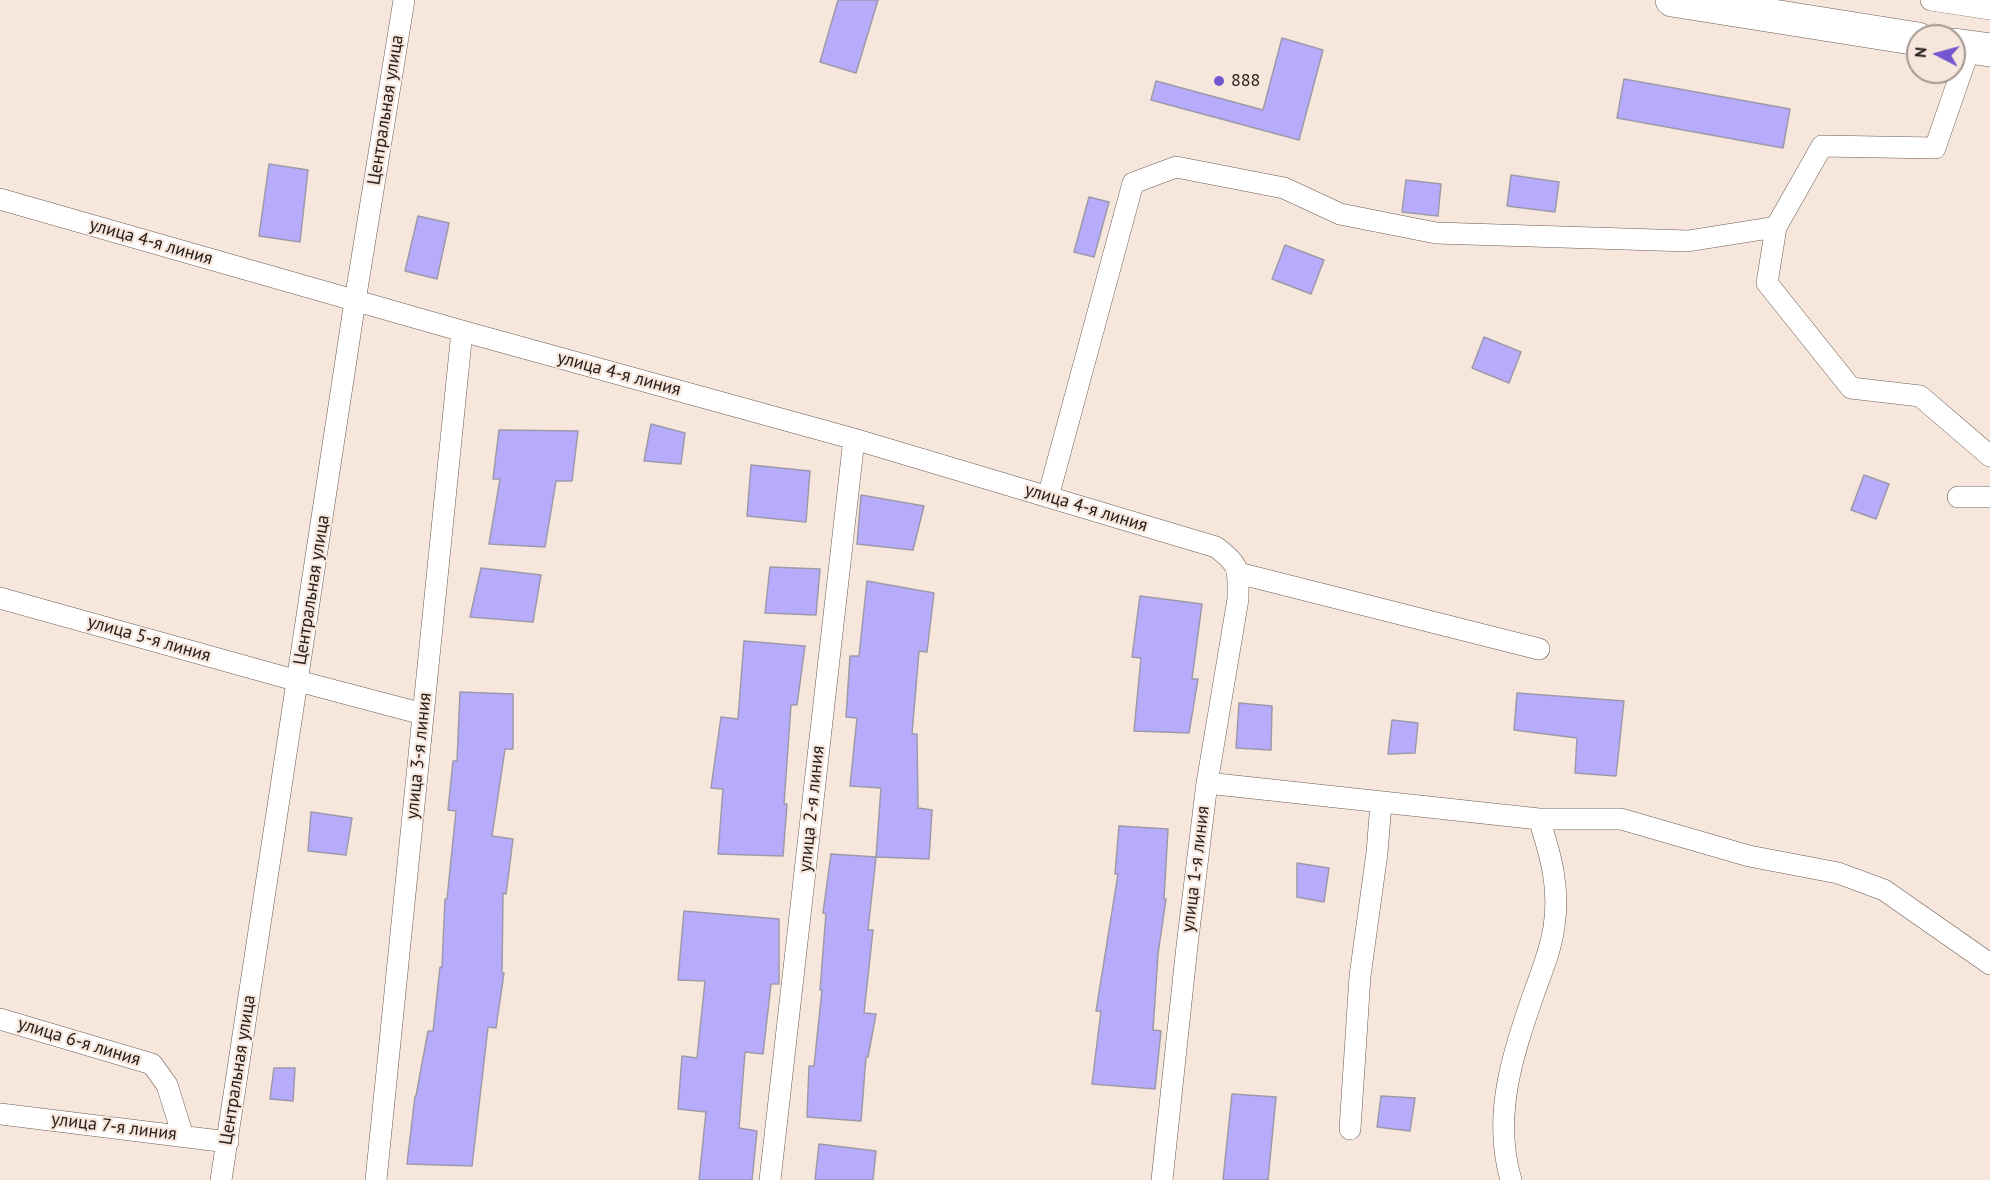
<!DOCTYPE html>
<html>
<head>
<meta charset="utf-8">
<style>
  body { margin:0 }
  #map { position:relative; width:1990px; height:1180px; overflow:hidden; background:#f7e6db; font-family:"PT Sans",sans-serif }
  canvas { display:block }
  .north { position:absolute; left:1906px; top:24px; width:60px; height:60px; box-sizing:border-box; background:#f7e6db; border:2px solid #a3978f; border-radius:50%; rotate:276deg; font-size:16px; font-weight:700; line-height:24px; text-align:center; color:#26201c }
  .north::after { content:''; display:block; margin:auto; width:21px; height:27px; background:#7356d0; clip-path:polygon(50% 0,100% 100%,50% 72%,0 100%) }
</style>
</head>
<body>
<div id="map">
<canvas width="1990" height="1180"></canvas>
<div class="north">N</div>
</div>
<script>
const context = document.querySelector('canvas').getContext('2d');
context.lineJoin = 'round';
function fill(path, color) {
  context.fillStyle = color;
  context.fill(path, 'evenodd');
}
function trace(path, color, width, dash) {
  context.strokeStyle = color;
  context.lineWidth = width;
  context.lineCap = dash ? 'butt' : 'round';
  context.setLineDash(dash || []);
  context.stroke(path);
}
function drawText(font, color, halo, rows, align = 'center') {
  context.font = font + ' "PT Sans",sans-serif';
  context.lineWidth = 4.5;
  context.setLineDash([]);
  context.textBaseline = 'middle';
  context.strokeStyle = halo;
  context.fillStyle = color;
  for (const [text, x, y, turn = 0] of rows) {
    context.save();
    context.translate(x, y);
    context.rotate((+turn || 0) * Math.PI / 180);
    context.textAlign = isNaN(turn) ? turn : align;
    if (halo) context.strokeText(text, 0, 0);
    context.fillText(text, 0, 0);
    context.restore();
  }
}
const building = new Path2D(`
  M 838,0 L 878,0 L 856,73 L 820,62 Z
  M 1282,38 L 1323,50 L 1299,140 L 1151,100 L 1156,81 L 1263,110 Z
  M 1624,79 L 1790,109 L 1783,148 L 1617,118 Z
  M 269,164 L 308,170 L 300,242 L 259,236 Z
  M 1511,175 L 1559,182 L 1555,212 L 1507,206 Z
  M 1406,180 L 1441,184 L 1438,216 L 1402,212 Z
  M 1089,197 L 1109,202 L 1094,257 L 1074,252 Z
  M 418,216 L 449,223 L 437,279 L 405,271 Z
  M 1285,245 L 1324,260 L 1311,294 L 1272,279 Z
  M 1484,337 L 1521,352 L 1509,383 L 1472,368 Z
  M 651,424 L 685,433 L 681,464 L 644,461 Z
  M 499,430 L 578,431 L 572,481 L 556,481 L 545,547 L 489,544 L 500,479 L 493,479 Z
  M 751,465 L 810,471 L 806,522 L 747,516 Z
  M 1864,475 L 1889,484 L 1876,519 L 1851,510 Z
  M 861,495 L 924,506 L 913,550 L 857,544 Z
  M 770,567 L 820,569 L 816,615 L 765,613 Z
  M 481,568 L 541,575 L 533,622 L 470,617 Z
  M 867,581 L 934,593 L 927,652 L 919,651 L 912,734 L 917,734 L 918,808 L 932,810 L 929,859 L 876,857 L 881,788 L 850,786 L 857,718 L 846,717 L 850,656 L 859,656 Z
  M 1140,596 L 1202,604 L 1192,679 L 1198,679 L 1189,733 L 1134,731 L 1141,658 L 1132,657 Z
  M 744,641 L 805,646 L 797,705 L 791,705 L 784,804 L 787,804 L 783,856 L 718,854 L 723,789 L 711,788 L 721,717 L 738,719 Z
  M 460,692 L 513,694 L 513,749 L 505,749 L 492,836 L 513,839 L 506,894 L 503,893 L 502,973 L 504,973 L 496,1028 L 488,1027 L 472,1166 L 407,1164 L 415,1096 L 416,1096 L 428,1031 L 433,1031 L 440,967 L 442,967 L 445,899 L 447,899 L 456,811 L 448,810 L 453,761 L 457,761 Z
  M 1517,693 L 1624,701 L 1616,776 L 1575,773 L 1577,738 L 1514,730 Z
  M 1239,703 L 1272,706 L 1271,750 L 1236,748 Z
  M 1392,720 L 1418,723 L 1415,753 L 1388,754 Z
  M 311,812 L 352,818 L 346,855 L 308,851 Z
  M 1119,826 L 1168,829 L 1164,899 L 1166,899 L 1158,954 L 1153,1030 L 1161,1031 L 1155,1089 L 1092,1084 L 1101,1011 L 1096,1011 L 1118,874 L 1115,874 Z
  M 831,854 L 876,857 L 868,930 L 873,930 L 864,1013 L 876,1014 L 868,1057 L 866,1057 L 861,1121 L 807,1117 L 809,1066 L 814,1066 L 822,990 L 820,990 L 826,914 L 823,913 Z
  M 1297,863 L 1329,868 L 1324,902 L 1297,897 Z
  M 684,911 L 779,919 L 779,984 L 771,984 L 763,1054 L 745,1052 L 739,1128 L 757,1131 L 752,1180 L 699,1180 L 706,1112 L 678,1109 L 682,1056 L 697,1058 L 705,981 L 678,980 Z
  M 274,1068 L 295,1068 L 293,1101 L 270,1099 Z
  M 1232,1094 L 1276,1097 L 1268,1180 L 1223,1180 Z
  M 1381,1096 L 1415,1098 L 1410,1131 L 1377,1127 Z
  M 819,1144 L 876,1151 L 873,1180 L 815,1180 Z`);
const street = new Path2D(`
  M 1931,0 L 1990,9
  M 1970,47 L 1935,148 L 1822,146 L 1776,227 L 1767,283 L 1851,388 L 1920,396 L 1990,456
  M 0,199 L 462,331 L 854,439 L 1216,547 C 1241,566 1238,569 1238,599 L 1207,783 L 1187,946 L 1162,1180
  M 1048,497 L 1133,183 L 1176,167 L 1284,188 L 1340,214 L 1436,233 L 1688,241 L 1776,227
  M 1958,497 L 1990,497
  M 1238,573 L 1539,649
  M 0,598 L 298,681 L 423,714
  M 1207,783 L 1539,819 L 1621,819 L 1749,856 L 1838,873 L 1884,890 L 1990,964
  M 0,1019 L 152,1064 L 167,1085 L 183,1136
  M 0,1114 L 228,1142
  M 1350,1129 L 1360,976 L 1377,853 L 1381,803
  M 221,1180 L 355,301 L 404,0
  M 376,1180 L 462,331
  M 770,1180 L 854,439
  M 1511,1180 C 1492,1115 1513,1054 1534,993 C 1542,971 1551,949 1554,927 C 1560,888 1551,856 1539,819`);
const highway = new Path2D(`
  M 1672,0 L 1918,39
  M 1954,45 L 1990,50`);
const markers = [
  [1219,81,6,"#7356d0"]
];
const poiNames = [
  ["888",1231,81]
];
const streetNames = [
  ["Центральная улица",386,110,-81],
  ["улица 4-я линия",151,242,16],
  ["улица 4-я линия",619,374,15],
  ["улица 4-я линия",1086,508,17],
  ["Центральная улица",312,590,-81],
  ["улица 5-я линия",149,639,16],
  ["улица 3-я линия",419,756,-84],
  ["улица 2-я линия",812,809,-84],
  ["улица 1-я линия",1196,869,-83],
  ["улица 6-я линия",79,1042,17],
  ["Центральная улица",238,1070,-81],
  ["улица 7-я линия",114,1127,7]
];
fill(building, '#b7abfc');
trace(building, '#9c9aaa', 1.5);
trace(street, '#6a5c53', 22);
trace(highway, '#6a5c53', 34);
trace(street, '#fff', 21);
trace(highway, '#fff', 33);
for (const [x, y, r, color] of markers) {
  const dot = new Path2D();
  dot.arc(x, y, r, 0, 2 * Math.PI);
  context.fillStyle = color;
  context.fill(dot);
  trace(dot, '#f7e6db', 2);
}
drawText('18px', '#26201c', '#f7e6db', poiNames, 'left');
drawText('18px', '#26201c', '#f7e6db', streetNames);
</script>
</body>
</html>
